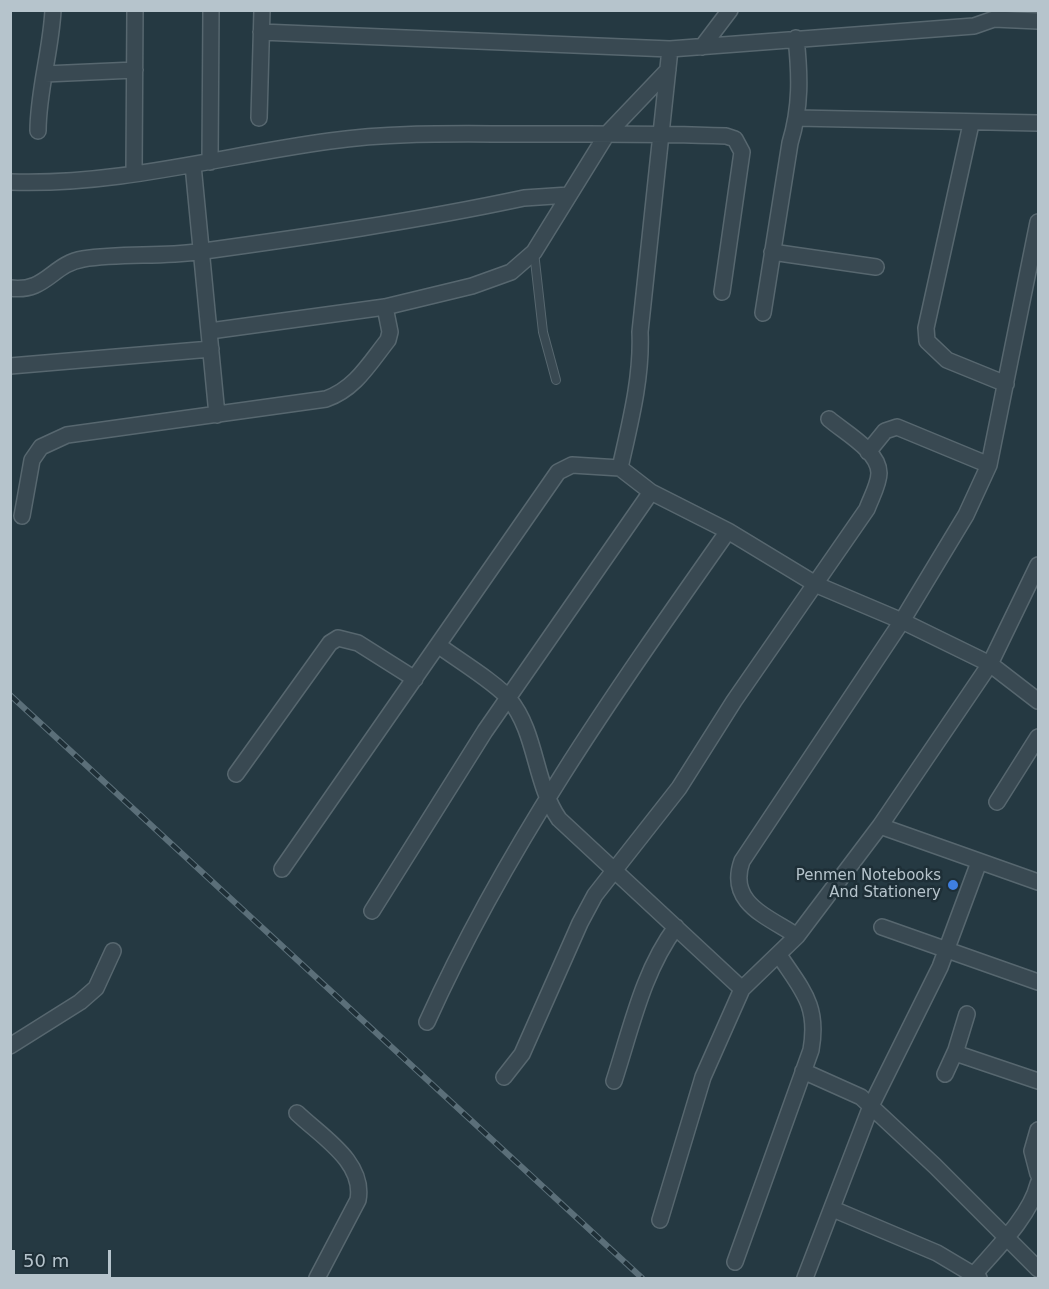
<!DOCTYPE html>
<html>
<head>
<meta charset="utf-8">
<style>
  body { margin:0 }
  #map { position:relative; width:1049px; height:1289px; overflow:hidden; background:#253942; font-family:"DejaVu Sans",sans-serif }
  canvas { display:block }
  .frame { position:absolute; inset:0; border:12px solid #b6c4cc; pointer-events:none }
  .scale { position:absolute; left:12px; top:1250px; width:99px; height:27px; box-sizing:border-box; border:3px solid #b6c4cc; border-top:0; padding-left:8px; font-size:18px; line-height:21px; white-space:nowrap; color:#b6c4cc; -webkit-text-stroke:4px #1e2f37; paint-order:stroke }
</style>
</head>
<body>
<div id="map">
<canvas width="1049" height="1289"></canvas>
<div class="frame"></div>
<div class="scale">50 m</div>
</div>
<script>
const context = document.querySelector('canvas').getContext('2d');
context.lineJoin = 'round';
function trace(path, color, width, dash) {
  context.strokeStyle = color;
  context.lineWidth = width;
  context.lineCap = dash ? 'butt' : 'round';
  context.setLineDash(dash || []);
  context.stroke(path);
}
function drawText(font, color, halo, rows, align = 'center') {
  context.font = font + ' "DejaVu Sans",sans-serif';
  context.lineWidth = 5;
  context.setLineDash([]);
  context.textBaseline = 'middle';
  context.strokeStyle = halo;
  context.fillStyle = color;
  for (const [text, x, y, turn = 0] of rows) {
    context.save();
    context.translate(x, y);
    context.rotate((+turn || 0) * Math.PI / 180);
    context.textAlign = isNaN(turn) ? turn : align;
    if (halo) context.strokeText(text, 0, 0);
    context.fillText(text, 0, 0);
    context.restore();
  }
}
const lane = new Path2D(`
  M 534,252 L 543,332 L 556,380`);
const street = new Path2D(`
  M 261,32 L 670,49 L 974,26 L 994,19 L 1038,21
  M 702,47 L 730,10
  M 670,49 L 640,332 C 642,378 630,423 620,468 L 651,492 L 728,531 L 817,585 L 902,621 L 990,664 L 1038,701
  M 45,74 L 135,70
  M 259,118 L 262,10
  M 797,118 L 1038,123
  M 971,124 L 926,328 L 927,341 L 947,360 L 1006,384
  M 38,131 C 38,91 51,51 53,10
  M 210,162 L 211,10
  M 193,165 L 217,415
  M 134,172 L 135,10
  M 10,182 C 118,186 225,155 330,141 C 394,132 458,134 521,134 C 590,134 658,133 726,136 L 735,139 L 742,152 L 722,292
  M 772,252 L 876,267
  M 10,288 C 46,293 52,264 83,259 C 121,253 159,257 197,252 C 306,237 416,221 524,198 L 569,195
  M 763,313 L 790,143 C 801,107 800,75 796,38
  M 210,331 L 385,307 L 472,286 L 511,272 L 534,252 L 607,134 L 668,70
  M 10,366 L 211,349
  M 868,452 L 885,431 L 897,427 L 989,465
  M 22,516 L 32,460 L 41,447 L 67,435 L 326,399 C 355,389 369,364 388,340 L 390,332 L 385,307
  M 438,645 C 455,658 498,684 509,699 C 537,733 534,783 559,819 L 742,989
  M 236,774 L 330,643 L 338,638 L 358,643 L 415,679
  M 997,802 L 1038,737
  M 880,826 L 1038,882
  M 282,869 L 558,472 L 572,465 L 620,468
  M 372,911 L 485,731 L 651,492
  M 882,927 L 1038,982
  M 797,936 C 767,916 727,903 742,861 L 902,621 L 966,515 L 989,465 L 1038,222
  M 967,1014 L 956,1050 L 961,1055 L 1038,1081
  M 427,1022 C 506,846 617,689 728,531
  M 10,1046 L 80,1002 L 96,988 L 113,951
  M 803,1071 L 861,1097 L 935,1166 L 1038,1269
  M 945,1074 L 956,1050
  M 504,1077 L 522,1054 L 580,923 L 595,895 L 679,788 L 734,701 L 867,509 C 871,498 879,484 879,473 C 879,451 844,432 829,419
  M 614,1081 C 631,1029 643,971 676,927
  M 297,1113 C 322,1137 365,1162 358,1200 L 317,1278
  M 1038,1130 L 1032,1151 L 1038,1174
  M 833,1209 L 937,1253 L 979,1278
  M 660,1220 L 703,1077 L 742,989 L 797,936 L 880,826 L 990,664 L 1038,565
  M 735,1262 L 811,1050 C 819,1005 802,990 779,955
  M 805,1278 L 871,1106 L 940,967 L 979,862
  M 971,1278 C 992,1253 1030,1217 1038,1184`);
const rail = new Path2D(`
  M 10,695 L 642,1278`);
const markers = [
  [953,885,6,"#3f7fe0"]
];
const poiNames = [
  ["Penmen Notebooks",941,876],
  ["And Stationery",941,893]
];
trace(lane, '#57676f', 10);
trace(street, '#57676f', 18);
trace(lane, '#394952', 8);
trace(street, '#394952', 15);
trace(rail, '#5b6f79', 6);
trace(rail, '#1e2f37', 4, [11]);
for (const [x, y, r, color] of markers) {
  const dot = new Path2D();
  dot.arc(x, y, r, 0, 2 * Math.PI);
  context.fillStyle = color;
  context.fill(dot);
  trace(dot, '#1e2f37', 2);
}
drawText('15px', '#b6c4cc', '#1e2f37', poiNames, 'right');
</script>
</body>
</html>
